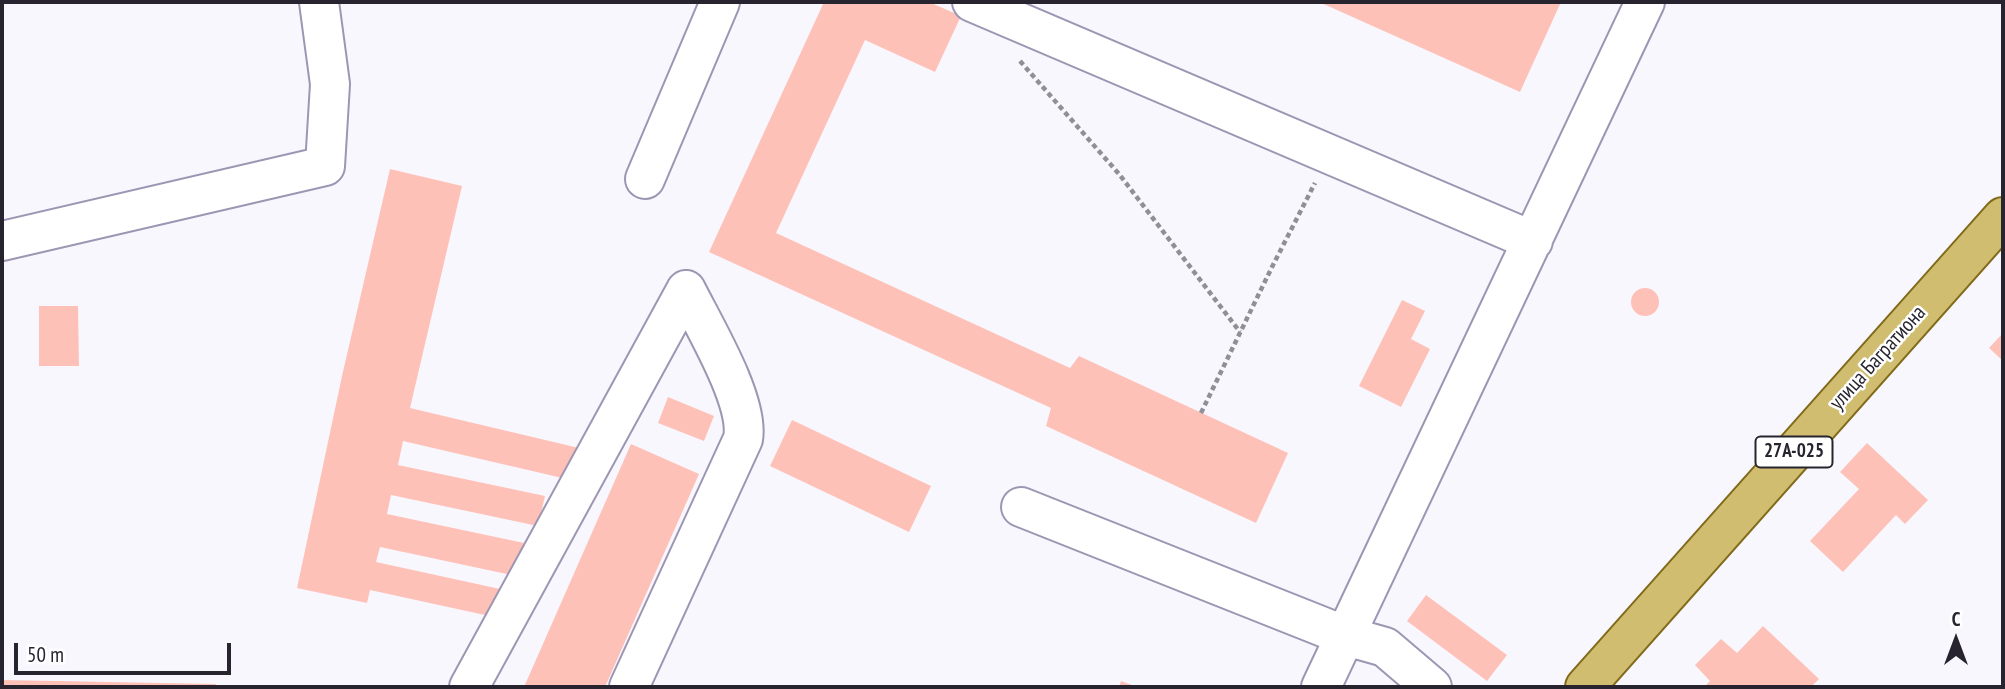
<!DOCTYPE html>
<html>
<head>
<meta charset="utf-8">
<style>
  body { margin:0 }
  #map { position:relative; width:2005px; height:689px; overflow:hidden; background:#f9f7fe; font-family:"PT Sans Narrow",sans-serif }
  canvas { display:block }
  .frame { position:absolute; inset:0; border:4px solid #27242f; pointer-events:none }
  .north { position:absolute; left:1921px; top:605px; width:70px; height:70px; -webkit-text-stroke:5px #fff; paint-order:stroke; rotate:0deg; font-size:19px; font-weight:700; line-height:28px; text-align:center; color:#27242f }
  .north::after { content:''; display:block; margin:auto; width:24px; height:32px; background:#27242f; clip-path:polygon(50% 0,100% 100%,50% 72%,0 100%) }
  .scale { position:absolute; left:14px; top:643px; width:217px; height:32px; box-sizing:border-box; border:4px solid #27242f; border-top:0; padding-left:9px; font-size:21px; line-height:24px; white-space:nowrap; color:#27242f; -webkit-text-stroke:5px #fff; paint-order:stroke }
</style>
</head>
<body>
<div id="map">
<canvas width="2005" height="689"></canvas>
<div class="frame"></div>
<div class="north">С</div>
<div class="scale">50 m</div>
</div>
<script>
const context = document.querySelector('canvas').getContext('2d');
context.lineJoin = 'round';
function fill(path, color) {
  context.fillStyle = color;
  context.fill(path, 'evenodd');
}
function trace(path, color, width, dash) {
  context.strokeStyle = color;
  context.lineWidth = width;
  context.lineCap = dash ? 'butt' : 'round';
  context.setLineDash(dash || []);
  context.stroke(path);
}
function drawText(font, color, halo, rows, align = 'center') {
  context.font = font + ' "PT Sans Narrow",sans-serif';
  context.lineWidth = 5;
  context.setLineDash([]);
  context.textBaseline = 'middle';
  context.strokeStyle = halo;
  context.fillStyle = color;
  for (const [text, x, y, turn = 0] of rows) {
    context.save();
    context.translate(x, y);
    context.rotate((+turn || 0) * Math.PI / 180);
    context.textAlign = isNaN(turn) ? turn : align;
    if (halo) context.strokeText(text, 0, 0);
    context.fillText(text, 0, 0);
    context.restore();
  }
}
const building = new Path2D(`
  M 824,2 L 929,2 L 961,16 L 935,72 L 865,40 L 776,233 L 1070,368 L 1079,356 L 1288,453 L 1256,523 L 1046,426 L 1051,408 L 709,252 Z
  M 1319,2 L 1561,2 L 1520,92 Z
  M 390,169 L 462,186 L 410,408 L 579,448 L 571,480 L 403,441 L 398,465 L 545,496 L 538,526 L 391,495 L 387,514 L 524,543 L 516,576 L 380,547 L 376,562 L 500,589 L 494,617 L 370,590 L 367,603 L 297,588 L 342,376 Z
  M1631 302a14 14 0 1 1 28 0a14 14 0 1 1-28 0Z
  M 1402,300 L 1425,311 L 1411,339 L 1430,349 L 1401,407 L 1359,386 Z
  M 39,306 L 78,306 L 79,366 L 39,366 Z
  M 2003,333 L 2003,361 L 1989,348 Z
  M 668,397 L 714,416 L 704,441 L 658,423 Z
  M 792,420 L 931,486 L 909,532 L 770,466 Z
  M 1867,443 L 1928,500 L 1905,524 L 1896,515 L 1843,572 L 1810,541 L 1859,489 L 1840,472 Z
  M 631,444 L 699,474 L 605,687 L 524,687 Z
  M 1426,595 L 1507,655 L 1487,681 L 1407,621 Z
  M 1763,626 L 1819,679 L 1811,687 L 1704,687 L 1710,681 L 1695,665 L 1721,639 L 1737,653 Z
  M 2,680 L 216,684 L 215,687 L 2,687 Z
  M 1121,681 L 1137,687 L 1119,687 Z`);
const path = new Path2D(`
  M 1020,61 L 1119,174 L 1240,332
  M 1201,413 L 1272,267 L 1315,183`);
const minor = new Path2D(`
  M 972,2 L 1533,241
  M 645,179 L 720,2
  M 2,241 L 325,166 L 330,84 L 319,2
  M 1021,507 L 1346,636 L 1385,647 L 1432,687
  M 469,687 L 686,290
  M 629,687 L 743,439 C 750,402 704,326 686,290
  M 1321,687 L 1645,2`);
const major = new Path2D(`
  M 1585,687 L 2003,217`);
const shields = [
  [1794,452,77]
];
const shieldNames = [
  ["27А-025",1794,452]
];
const streetNames = [
  ["улица Багратиона",1878,358,-48]
];
fill(building, '#fec1b8');
trace(minor, '#9d96b3', 42);
trace(major, '#816b1a', 42);
trace(path, '#908e97', 4.5, [5, 3.5]);
trace(minor, '#fff', 38);
trace(major, '#d0bd6f', 38);
for (const [x, y, w] of shields) {
  const box = new Path2D();
  box.roundRect(x - w / 2, y - 15.5, w, 31, 5);
  context.fillStyle = '#fff';
  context.fill(box);
  trace(box, '#27242f', 2);
}
drawText('bold 19px', '#27242f', null, shieldNames);
drawText('21px', '#27242f', '#fff', streetNames);
</script>
</body>
</html>
